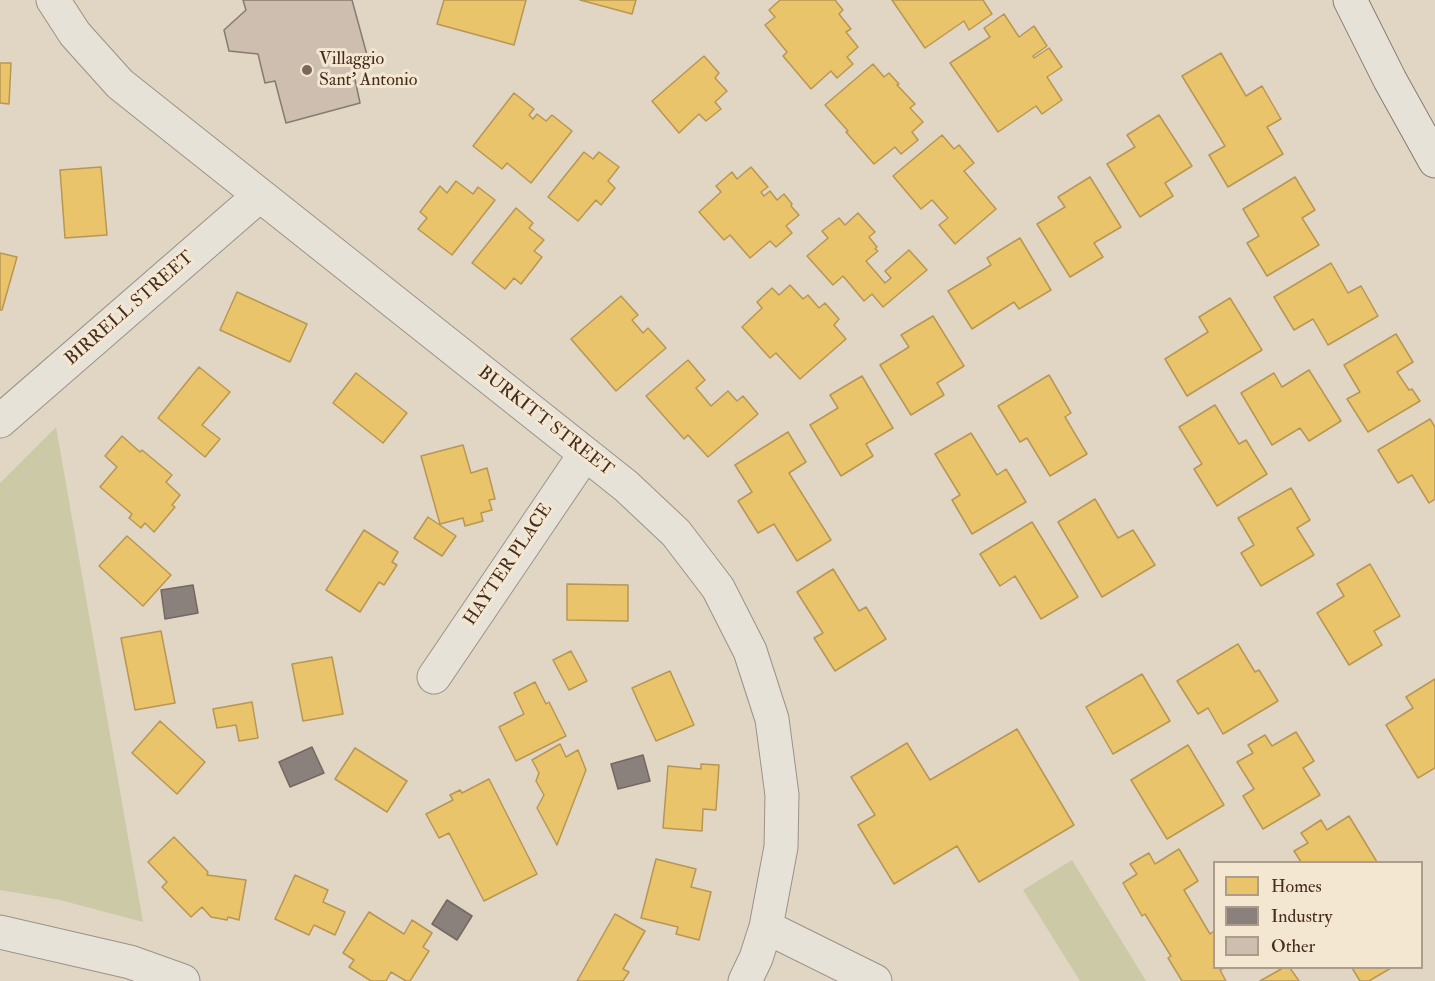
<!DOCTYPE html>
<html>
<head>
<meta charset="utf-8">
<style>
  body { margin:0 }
  #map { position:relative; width:1435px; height:981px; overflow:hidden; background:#e1d6c4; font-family:"IM FELL Double Pica",serif }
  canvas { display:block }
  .legend { position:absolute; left:1213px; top:861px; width:210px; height:108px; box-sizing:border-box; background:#f3e7d1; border:2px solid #ae9c8a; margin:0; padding:8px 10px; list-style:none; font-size:18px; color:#462b1f }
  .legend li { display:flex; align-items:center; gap:12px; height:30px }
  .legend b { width:30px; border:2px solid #ae9c8a }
</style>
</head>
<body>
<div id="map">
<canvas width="1435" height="981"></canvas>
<ul class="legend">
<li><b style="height:16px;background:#e9c46a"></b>Homes</li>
<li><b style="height:16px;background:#8a817c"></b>Industry</li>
<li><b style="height:16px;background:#cdbeaf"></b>Other</li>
</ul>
</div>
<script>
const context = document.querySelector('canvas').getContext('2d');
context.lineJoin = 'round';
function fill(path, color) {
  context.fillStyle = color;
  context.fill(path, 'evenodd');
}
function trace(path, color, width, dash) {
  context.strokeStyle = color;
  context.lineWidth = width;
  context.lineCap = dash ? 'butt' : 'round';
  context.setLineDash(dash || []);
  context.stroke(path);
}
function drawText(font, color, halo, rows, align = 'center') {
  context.font = font + ' "IM FELL Double Pica",serif';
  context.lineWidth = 6;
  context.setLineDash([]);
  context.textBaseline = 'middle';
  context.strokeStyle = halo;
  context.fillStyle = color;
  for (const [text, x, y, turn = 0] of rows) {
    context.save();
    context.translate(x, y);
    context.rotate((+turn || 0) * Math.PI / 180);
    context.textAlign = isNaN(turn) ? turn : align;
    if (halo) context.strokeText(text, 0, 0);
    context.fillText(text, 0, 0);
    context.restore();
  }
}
const green = new Path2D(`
  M 56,427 L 143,922 L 60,900 L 0,890 L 0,483 Z
  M 1072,860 L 1146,981 L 1080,981 L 1023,890 Z`);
const homes = new Path2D(`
  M 444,0 L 526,0 L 514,45 L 437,24 Z
  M 580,0 L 636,0 L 632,14 Z
  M 780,0 L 835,0 L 843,10 L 839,14 L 851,29 L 846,32 L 858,47 L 847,57 L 853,64 L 837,78 L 831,71 L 811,89 L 783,56 L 787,52 L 765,25 L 775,17 L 769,10 Z
  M 892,0 L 983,0 L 992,14 L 969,30 L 964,21 L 925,48 Z
  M 1004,14 L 1019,37 L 1034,26 L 1047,46 L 1033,56 L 1034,58 L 1049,48 L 1062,67 L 1047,77 L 1062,100 L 1042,114 L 1036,106 L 998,132 L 950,63 L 990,37 L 984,28 Z
  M 1221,53 L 1246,96 L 1262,86 L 1281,119 L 1267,127 L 1283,154 L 1228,187 L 1209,155 L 1225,146 L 1182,76 Z
  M 704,56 L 719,73 L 715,78 L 727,91 L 715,102 L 721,109 L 706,121 L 699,114 L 679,133 L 652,101 Z
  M 0,63 L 11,63 L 9,104 L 0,103 Z
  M 873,64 L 884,77 L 889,73 L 899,84 L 897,85 L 915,104 L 910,108 L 923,122 L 912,132 L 918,140 L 901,154 L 895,147 L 874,164 L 846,132 L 848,131 L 825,105 Z
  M 514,93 L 534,109 L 529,115 L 533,119 L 537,114 L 546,121 L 552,115 L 572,131 L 531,183 L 507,163 L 502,169 L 473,146 Z
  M 1159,115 L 1192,166 L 1165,183 L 1173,196 L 1140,217 L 1107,164 L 1135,147 L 1127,135 Z
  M 942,135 L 954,149 L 959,145 L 974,163 L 964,171 L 996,209 L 955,244 L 939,225 L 948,218 L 932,200 L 921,209 L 893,176 Z
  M 584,152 L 593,159 L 599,152 L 619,167 L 608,181 L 615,188 L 601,205 L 596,200 L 578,221 L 548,197 Z
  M 101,167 L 107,235 L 65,238 L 60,170 Z
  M 751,167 L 768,187 L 761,192 L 764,196 L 770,191 L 777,200 L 784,194 L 792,204 L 791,206 L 799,215 L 786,226 L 792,233 L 776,247 L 770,241 L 750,258 L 730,235 L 724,240 L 699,212 L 721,192 L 716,186 L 732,172 L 737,179 Z
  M 1090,177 L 1121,227 L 1094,243 L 1103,257 L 1070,277 L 1037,224 L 1065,207 L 1058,197 Z
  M 1295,177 L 1315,210 L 1302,218 L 1319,245 L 1267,276 L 1247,243 L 1259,236 L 1243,209 Z
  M 456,181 L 473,194 L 478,187 L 495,200 L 452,255 L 418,229 L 427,218 L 420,212 L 440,186 L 447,193 Z
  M 516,208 L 533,223 L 529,228 L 544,240 L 534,251 L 542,257 L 521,284 L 514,278 L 505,289 L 472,263 Z
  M 858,213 L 875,232 L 869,237 L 877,247 L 875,249 L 878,251 L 866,261 L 885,283 L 891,278 L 885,271 L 909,250 L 927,270 L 883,307 L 872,294 L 864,301 L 843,276 L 833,285 L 807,256 L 828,238 L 822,231 L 839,218 L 845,225 Z
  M 1020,238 L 1051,290 L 1019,309 L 1014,302 L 972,329 L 948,291 L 991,265 L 987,258 Z
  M 0,253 L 17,257 L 2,310 L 0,310 Z
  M 1331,263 L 1348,293 L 1361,286 L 1378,316 L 1328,345 L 1313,319 L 1294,330 L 1274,297 Z
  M 790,285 L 803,299 L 808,295 L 819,308 L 825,303 L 839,319 L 834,325 L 846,339 L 800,379 L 776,353 L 770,358 L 742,327 L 762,308 L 757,302 L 772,288 L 779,295 Z
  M 237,292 L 307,324 L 290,362 L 220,330 Z
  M 621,296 L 638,315 L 632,320 L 643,333 L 648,328 L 666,348 L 616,391 L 571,339 Z
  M 1230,298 L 1262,350 L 1187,396 L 1165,359 L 1208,332 L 1199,317 Z
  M 933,316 L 964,366 L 937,383 L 944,395 L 911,415 L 880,365 L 909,347 L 901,335 Z
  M 1396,334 L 1413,362 L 1397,372 L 1409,390 L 1412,389 L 1420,401 L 1368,432 L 1347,399 L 1360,392 L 1344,365 Z
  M 688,360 L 705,380 L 696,388 L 711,406 L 728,391 L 737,401 L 743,396 L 758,414 L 708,457 L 688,435 L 684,439 L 646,396 Z
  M 199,367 L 230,392 L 202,425 L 220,439 L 205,457 L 158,418 Z
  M 1309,370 L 1341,421 L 1309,441 L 1300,428 L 1272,445 L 1241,393 L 1274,373 L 1282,387 Z
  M 356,373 L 407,413 L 383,443 L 333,403 Z
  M 1049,375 L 1071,413 L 1065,417 L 1087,454 L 1050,476 L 1027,438 L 1020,442 L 998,406 Z
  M 862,376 L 893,428 L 866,444 L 873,456 L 841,476 L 810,425 L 838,408 L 830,395 Z
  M 1215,405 L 1239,444 L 1246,440 L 1267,474 L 1217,506 L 1194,469 L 1202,464 L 1179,427 Z
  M 1430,419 L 1435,427 L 1435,499 L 1429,503 L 1412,475 L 1398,483 L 1378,450 Z
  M 788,432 L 806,462 L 789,473 L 831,540 L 797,561 L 774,524 L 758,533 L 738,501 L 752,492 L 735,465 Z
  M 971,433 L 997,475 L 1006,469 L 1026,502 L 972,534 L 952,500 L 960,495 L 935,454 Z
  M 122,436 L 140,452 L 142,450 L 172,475 L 166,482 L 180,495 L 172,505 L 175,507 L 154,532 L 145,523 L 141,528 L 129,518 L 132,514 L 100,487 L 117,467 L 105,456 Z
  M 463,445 L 471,473 L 487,468 L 495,499 L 489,500 L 492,510 L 481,513 L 483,521 L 465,526 L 463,518 L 440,524 L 421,456 Z
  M 1291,488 L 1310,520 L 1297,528 L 1314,555 L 1261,586 L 1241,553 L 1254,545 L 1238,518 Z
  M 1095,499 L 1118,538 L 1133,530 L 1155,565 L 1102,597 L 1058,522 Z
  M 428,517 L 456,536 L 442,556 L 414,538 Z
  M 1032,522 L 1078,597 L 1041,619 L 1015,576 L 1000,586 L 980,554 Z
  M 364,530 L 398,552 L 392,562 L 397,565 L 384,585 L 379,582 L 360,612 L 326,590 Z
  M 127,536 L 171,575 L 143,606 L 99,566 Z
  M 1370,564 L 1400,616 L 1374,631 L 1382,645 L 1349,665 L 1317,613 L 1344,596 L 1337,584 Z
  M 833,569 L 859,611 L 866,607 L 886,639 L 835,671 L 814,638 L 823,633 L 797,592 Z
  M 567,584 L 628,585 L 628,621 L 567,620 Z
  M 161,631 L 175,703 L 135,710 L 121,638 Z
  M 1238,644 L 1255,672 L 1259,670 L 1278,701 L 1223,734 L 1208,708 L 1198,714 L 1177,681 Z
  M 571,651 L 587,681 L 569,690 L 553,660 Z
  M 332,657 L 343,714 L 303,721 L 292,664 Z
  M 670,671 L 694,725 L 656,741 L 632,688 Z
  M 1142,674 L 1170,721 L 1113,754 L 1086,707 Z
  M 1435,679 L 1435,768 L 1418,778 L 1386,725 L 1413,708 L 1406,697 Z
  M 535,682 L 546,704 L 549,702 L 566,736 L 516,761 L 499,727 L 524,714 L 514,693 Z
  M 252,702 L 258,738 L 239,741 L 236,725 L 217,728 L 213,709 Z
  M 160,721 L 205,762 L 177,794 L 132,753 Z
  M 1017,729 L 1074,825 L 979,882 L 957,846 L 894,884 L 858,825 L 875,815 L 851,777 L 907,743 L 930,780 Z
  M 1296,732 L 1314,761 L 1303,768 L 1320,795 L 1263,829 L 1243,796 L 1254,789 L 1237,762 L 1253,753 L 1248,745 L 1265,735 L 1272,746 Z
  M 560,744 L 566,757 L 578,750 L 586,770 L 557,845 L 537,808 L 544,795 L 536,781 L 539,773 L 532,760 Z
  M 1188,745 L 1224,805 L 1167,839 L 1131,780 Z
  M 355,748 L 407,781 L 387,812 L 335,779 Z
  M 701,764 L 719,765 L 716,810 L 703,809 L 702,831 L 663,828 L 668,766 L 701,769 Z
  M 489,779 L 537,874 L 484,901 L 449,833 L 439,838 L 426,814 L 453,800 L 450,795 L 460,790 L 462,793 Z
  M 1349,816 L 1377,862 L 1301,862 L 1294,851 L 1308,843 L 1301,833 L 1321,820 L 1327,830 Z
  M 174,837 L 208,872 L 207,875 L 246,880 L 239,920 L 228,917 L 227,920 L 211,917 L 202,907 L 191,917 L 162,887 L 167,882 L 148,862 Z
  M 1179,849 L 1198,881 L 1184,890 L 1210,934 L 1214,931 L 1214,968 L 1224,968 L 1220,970 L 1226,981 L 1182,981 L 1168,958 L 1171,956 L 1145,914 L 1142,916 L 1123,883 L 1137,874 L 1130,864 L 1149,853 L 1155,864 Z
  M 656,859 L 696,869 L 691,887 L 711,892 L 699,940 L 676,934 L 678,927 L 641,918 Z
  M 295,875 L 328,890 L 323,902 L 345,912 L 335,935 L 314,925 L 309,935 L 275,919 Z
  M 369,912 L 404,934 L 412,920 L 432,933 L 423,947 L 429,951 L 410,981 L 406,981 L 391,972 L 386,981 L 371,981 L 349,967 L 354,960 L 343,953 Z
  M 615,914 L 645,931 L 623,969 L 629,972 L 623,981 L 577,981 Z
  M 1283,968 L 1290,968 L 1299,981 L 1260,981 Z
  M 1352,968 L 1391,968 L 1369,981 L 1360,981 Z`);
const industry = new Path2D(`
  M 193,585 L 198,613 L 165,619 L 161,590 Z
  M 312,747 L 324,773 L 290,787 L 279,762 Z
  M 643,755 L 650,781 L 618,789 L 611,764 Z
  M 447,900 L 472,916 L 457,940 L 432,924 Z`);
const building = new Path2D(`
  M 243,0 L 352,0 L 367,55 L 351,60 L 360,103 L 286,123 L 275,81 L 265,83 L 258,54 L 229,51 L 224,30 L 246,10 Z`);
const street = new Path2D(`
  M 53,0 L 75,34 L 120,84 L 626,486 L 676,533 L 718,588 L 750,651 L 772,719 L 782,795 L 781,847 L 766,927 L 756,958 L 745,981
  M 0,421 L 259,196
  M 434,677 L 585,454
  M 766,927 L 875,981
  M 0,932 L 130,962 L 183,981`);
const secondary = new Path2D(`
  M 1350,0 L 1390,80 L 1435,161`);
const markers = [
  [307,70,6,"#7c6759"]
];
const poiNames = [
  ["Villaggio",319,60],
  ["Sant' Antonio",319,81]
];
const streetNames = [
  ["BIRRELL STREET",130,309,-41],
  ["BURKITT STREET",545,422,38],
  ["HAYTER PLACE",509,565,-56]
];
fill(green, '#ccc9a6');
fill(homes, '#e9c46a');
trace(homes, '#b89654', 1.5);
fill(industry, '#8a817c');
trace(industry, '#766760', 1.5);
fill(building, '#cdbeaf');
trace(building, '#857b70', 1.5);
trace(street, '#9b9186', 35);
trace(secondary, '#857b70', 35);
trace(street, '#e7e2d8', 33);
trace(secondary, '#e7e2d8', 33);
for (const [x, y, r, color] of markers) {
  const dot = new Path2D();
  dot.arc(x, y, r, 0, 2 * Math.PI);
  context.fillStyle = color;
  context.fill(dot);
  trace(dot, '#f3e7d1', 2);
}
drawText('18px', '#462b1f', '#f3e7d1', poiNames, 'left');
drawText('18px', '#462b1f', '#f3e7d1', streetNames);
</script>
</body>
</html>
